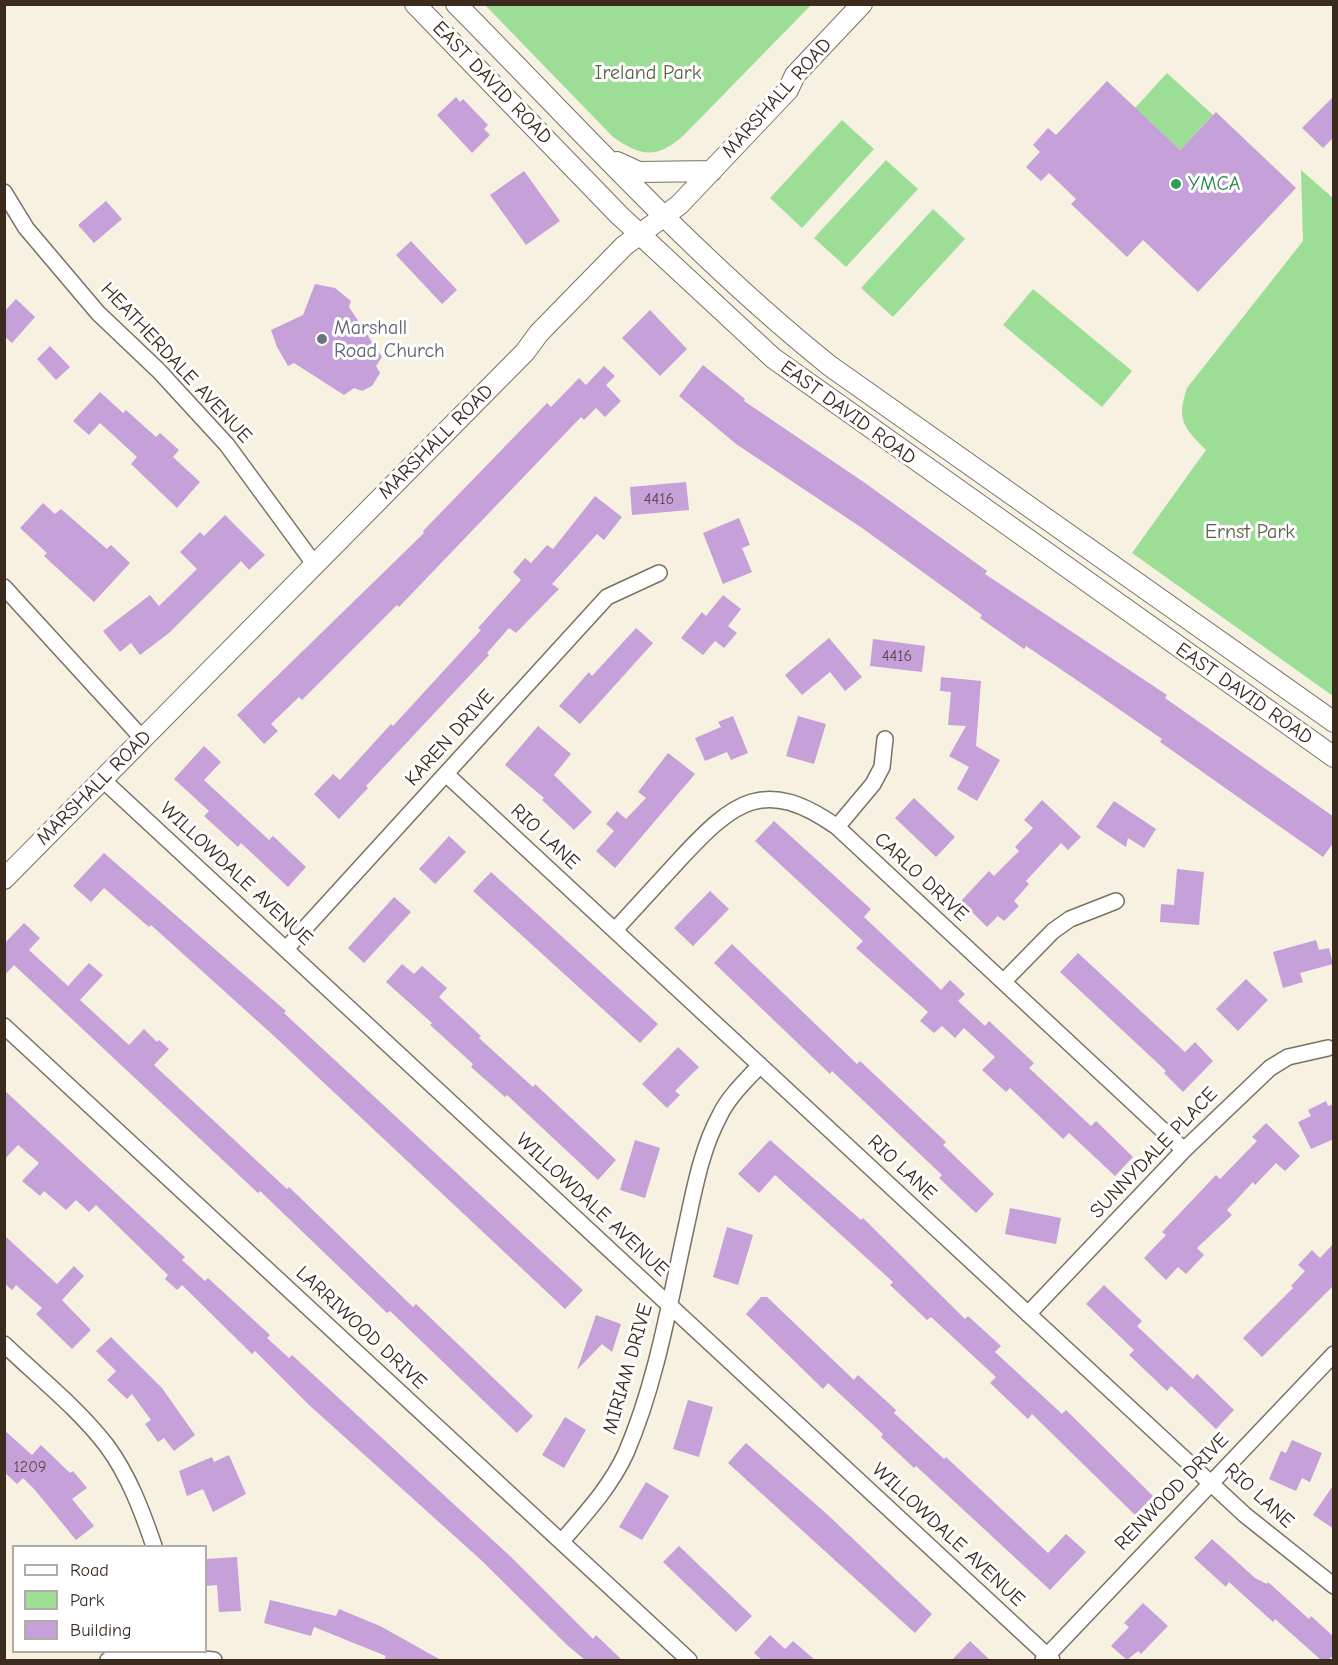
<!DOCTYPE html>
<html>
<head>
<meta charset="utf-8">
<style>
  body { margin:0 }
  #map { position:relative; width:1338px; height:1665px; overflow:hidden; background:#f7f1e2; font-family:"Comic Neue",sans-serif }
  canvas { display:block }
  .frame { position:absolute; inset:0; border:6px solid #3b2a1e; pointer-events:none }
  .legend { position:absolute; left:12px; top:1545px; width:195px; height:108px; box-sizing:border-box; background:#fff; border:2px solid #b1aaa5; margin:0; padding:8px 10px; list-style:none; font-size:18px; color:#3b2a1e }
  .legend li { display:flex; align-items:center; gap:12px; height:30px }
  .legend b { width:30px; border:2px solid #b1aaa5 }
</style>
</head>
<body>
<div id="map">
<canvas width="1338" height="1665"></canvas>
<div class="frame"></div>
<ul class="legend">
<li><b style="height:8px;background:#fff"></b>Road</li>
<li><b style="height:16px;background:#9cde95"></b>Park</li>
<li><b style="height:16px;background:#c6a0d8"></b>Building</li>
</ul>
</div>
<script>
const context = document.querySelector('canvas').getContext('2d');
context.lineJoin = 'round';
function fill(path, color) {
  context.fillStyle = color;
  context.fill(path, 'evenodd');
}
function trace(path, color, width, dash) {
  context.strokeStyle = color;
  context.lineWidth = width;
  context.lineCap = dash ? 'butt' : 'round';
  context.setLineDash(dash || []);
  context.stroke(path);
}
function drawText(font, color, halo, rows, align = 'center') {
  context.font = font + ' "Comic Neue",sans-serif';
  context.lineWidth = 6;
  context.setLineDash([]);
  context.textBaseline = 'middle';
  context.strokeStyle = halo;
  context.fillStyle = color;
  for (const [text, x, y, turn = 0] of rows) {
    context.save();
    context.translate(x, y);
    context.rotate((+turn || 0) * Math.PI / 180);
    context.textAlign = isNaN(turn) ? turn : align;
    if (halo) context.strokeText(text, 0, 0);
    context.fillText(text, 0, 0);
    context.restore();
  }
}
const green = new Path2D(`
  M 485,5 L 811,5 L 684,135 C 657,159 642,157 613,137 Z
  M 1167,73 L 1213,115 L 1180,150 L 1135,108 Z
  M 842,120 L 874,149 L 802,228 L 770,198 Z
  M 886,160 L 918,189 L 846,267 L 814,238 Z
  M 1301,170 L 1333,198 L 1333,696 L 1132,553 L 1206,450 C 1184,428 1176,420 1187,388 L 1303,241 Z
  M 933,209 L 965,239 L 893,317 L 861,288 Z
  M 1033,289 L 1132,371 L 1102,407 L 1003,325 Z`);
const building = new Path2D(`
  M 1107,81 L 1180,150 L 1216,112 L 1296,188 L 1198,292 L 1143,240 L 1127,257 L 1071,204 L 1076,199 L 1049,173 L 1041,181 L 1026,167 L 1040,152 L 1033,145 L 1048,128 L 1056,135 Z
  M 1334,96 L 1334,137 L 1323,148 L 1302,128 Z
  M 456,97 L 460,102 L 463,99 L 488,125 L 484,129 L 490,135 L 472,153 L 437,115 Z
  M 524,171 L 560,221 L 526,245 L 490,195 Z
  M 106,201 L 122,219 L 94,243 L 78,225 Z
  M 411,241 L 457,290 L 442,304 L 396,255 Z
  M 315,284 L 335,288 L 351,301 L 349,307 L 382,357 L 376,366 L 380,373 L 372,386 L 362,391 L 354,388 L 344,395 L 294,363 L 288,366 L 277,347 L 271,330 L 303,315 Z
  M 16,299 L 35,317 L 12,343 L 4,336 L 4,312 Z
  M 650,310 L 687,349 L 660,376 L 622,338 Z
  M 50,346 L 70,367 L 56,380 L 37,359 Z
  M 703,365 L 745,399 L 744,401 L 865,483 L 987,571 L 985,574 L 1167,695 L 1165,698 L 1334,817 L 1334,842 L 1323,857 L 1160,742 L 1162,739 L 1084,685 L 1026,646 L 1024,649 L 980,618 L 982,615 L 862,528 L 736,444 L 679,396 Z
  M 604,366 L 615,376 L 606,385 L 621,401 L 605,417 L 596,408 L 584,420 L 581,417 L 399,607 L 397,605 L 302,700 L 299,697 L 271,724 L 278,731 L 264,744 L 237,715 L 424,533 L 423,531 L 547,403 L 551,407 L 579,378 L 586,385 Z
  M 100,392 L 123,413 L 126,410 L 156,437 L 160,433 L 179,450 L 173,457 L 200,482 L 177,508 L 131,464 L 137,457 L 100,423 L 89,435 L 73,421 Z
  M 686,482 L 689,510 L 632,515 L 630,487 Z
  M 595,496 L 622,517 L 604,540 L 597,534 L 552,584 L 559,589 L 516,633 L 509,628 L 487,653 L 489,655 L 366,786 L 368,788 L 339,819 L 314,794 L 333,774 L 340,780 L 391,724 L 393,726 L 481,630 L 478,628 L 521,580 L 513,572 L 525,558 L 531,563 L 547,545 L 553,549 Z
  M 43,503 L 55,514 L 61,509 L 107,549 L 111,545 L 130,563 L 94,602 L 44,556 L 47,553 L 20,528 Z
  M 225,515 L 265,555 L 249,570 L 241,561 L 169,633 L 140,655 L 131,643 L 120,652 L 103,631 L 150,595 L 159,606 L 197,569 L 180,552 L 200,532 L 204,536 Z
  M 739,518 L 750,545 L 742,548 L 752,572 L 723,584 L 703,533 Z
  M 723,595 L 741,609 L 728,626 L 737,633 L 724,648 L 715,641 L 703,655 L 681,638 L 702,612 L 706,616 Z
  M 636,628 L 653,643 L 580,724 L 559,706 L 589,672 L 592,676 Z
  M 829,638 L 862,677 L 845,691 L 830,672 L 802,695 L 785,675 Z
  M 873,639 L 925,646 L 922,672 L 870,666 Z
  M 941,677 L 981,681 L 976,746 L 1000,760 L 977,801 L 957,789 L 969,767 L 949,756 L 966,726 L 948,725 L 951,692 L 940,691 Z
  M 733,716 L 748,753 L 731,760 L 727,752 L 705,761 L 695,738 L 721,727 L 718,722 Z
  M 798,716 L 826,724 L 814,764 L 786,756 Z
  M 538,726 L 571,754 L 554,775 L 592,812 L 574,830 L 542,800 L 544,798 L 505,765 Z
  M 204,746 L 221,762 L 204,780 L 269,840 L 273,836 L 306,867 L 288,887 L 241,843 L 238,847 L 204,816 L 209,811 L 174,779 Z
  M 668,753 L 695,774 L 615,868 L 596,851 L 614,831 L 606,824 L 617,811 L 626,819 L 646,798 L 638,792 Z
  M 914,798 L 955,837 L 936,857 L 895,818 Z
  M 1042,800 L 1081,837 L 1068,850 L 1061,843 L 1026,881 L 1029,884 L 1014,901 L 1019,906 L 1004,921 L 998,916 L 987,927 L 961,901 L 989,871 L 994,876 L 1019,851 L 1015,847 L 1033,828 L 1024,820 Z
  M 1114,801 L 1156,829 L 1144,848 L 1128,838 L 1126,847 L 1096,827 Z
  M 774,821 L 871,909 L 864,917 L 932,981 L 941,990 L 950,980 L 965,994 L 958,1001 L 985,1026 L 989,1021 L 1034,1063 L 1029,1068 L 1091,1126 L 1096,1121 L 1133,1157 L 1115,1176 L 1069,1133 L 1063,1139 L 1010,1088 L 1006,1092 L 982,1070 L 995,1057 L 964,1028 L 955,1038 L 942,1026 L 934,1033 L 920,1021 L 928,1012 L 856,948 L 863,941 L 755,841 Z
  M 449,836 L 466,852 L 435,884 L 419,869 Z
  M 104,853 L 286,1011 L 284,1013 L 583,1290 L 565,1309 L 274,1036 L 151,925 L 149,927 L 104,888 L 91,902 L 73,886 Z
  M 1177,869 L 1204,872 L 1199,925 L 1160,922 L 1161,904 L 1174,905 Z
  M 491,872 L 658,1024 L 640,1043 L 473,891 Z
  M 710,891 L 729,909 L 693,946 L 674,928 Z
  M 394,897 L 411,912 L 364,963 L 348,948 Z
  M 24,923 L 40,938 L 29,950 L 68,986 L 89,963 L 103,975 L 80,1000 L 129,1045 L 144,1029 L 157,1042 L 159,1040 L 169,1049 L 154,1065 L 287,1189 L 289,1187 L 413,1307 L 416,1304 L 533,1416 L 517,1433 L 390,1311 L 387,1313 L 260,1191 L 258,1193 L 14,965 L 4,976 L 4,944 Z
  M 1316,940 L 1319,950 L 1329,948 L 1333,964 L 1300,973 L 1303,982 L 1283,988 L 1273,952 Z
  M 732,944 L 857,1064 L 860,1061 L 946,1142 L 943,1145 L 994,1194 L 976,1213 L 939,1178 L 942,1175 L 832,1071 L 830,1074 L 714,963 Z
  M 1078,953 L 1185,1052 L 1195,1042 L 1213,1061 L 1183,1092 L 1164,1073 L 1166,1071 L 1060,972 Z
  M 402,964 L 414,974 L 422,966 L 447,988 L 439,997 L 481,1036 L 479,1038 L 533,1087 L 535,1084 L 616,1160 L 598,1180 L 507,1095 L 505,1097 L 471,1067 L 473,1064 L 430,1025 L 432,1023 L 386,982 Z
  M 1246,979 L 1268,1000 L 1238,1031 L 1216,1009 Z
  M 678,1047 L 699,1067 L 675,1091 L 680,1095 L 667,1108 L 642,1084 Z
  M 4,1090 L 185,1257 L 182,1260 L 205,1281 L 208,1278 L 270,1335 L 267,1338 L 289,1358 L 292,1355 L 510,1556 L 593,1639 L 596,1635 L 622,1660 L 585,1660 L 567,1645 L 481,1560 L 308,1404 L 255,1351 L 252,1354 L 182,1285 L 177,1290 L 165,1279 L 168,1275 L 96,1205 L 89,1212 L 76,1200 L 66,1210 L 44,1191 L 40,1196 L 22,1181 L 39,1163 L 18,1145 L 4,1160 Z
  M 1326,1101 L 1328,1106 L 1334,1104 L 1334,1139 L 1311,1149 L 1298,1122 L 1311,1116 L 1308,1110 Z
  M 1266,1123 L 1300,1156 L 1285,1171 L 1276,1163 L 1255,1185 L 1253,1182 L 1227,1210 L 1232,1215 L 1197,1248 L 1204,1255 L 1186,1274 L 1178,1267 L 1166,1280 L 1144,1258 L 1166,1235 L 1162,1232 L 1216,1175 L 1220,1179 L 1257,1141 L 1252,1137 Z
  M 635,1140 L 660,1148 L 645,1198 L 620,1190 Z
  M 770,1140 L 861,1220 L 863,1218 L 965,1319 L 968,1316 L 1001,1346 L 995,1352 L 1062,1414 L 1066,1410 L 1153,1496 L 1135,1515 L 1032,1414 L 1028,1419 L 990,1383 L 996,1377 L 931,1317 L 927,1320 L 890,1285 L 893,1282 L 775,1175 L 759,1193 L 738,1174 Z
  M 1010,1208 L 1061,1218 L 1056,1244 L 1005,1234 Z
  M 727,1227 L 753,1235 L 738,1285 L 713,1277 Z
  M 4,1235 L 57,1284 L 74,1266 L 84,1276 L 62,1300 L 91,1330 L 72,1349 L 36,1314 L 42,1308 L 16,1285 L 12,1290 L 4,1283 Z
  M 1334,1243 L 1334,1285 L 1262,1357 L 1243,1338 L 1293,1288 L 1291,1286 L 1305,1271 L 1298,1265 L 1312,1250 L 1320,1258 Z
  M 1104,1285 L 1142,1321 L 1137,1326 L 1193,1379 L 1197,1374 L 1234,1410 L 1216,1429 L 1171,1386 L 1167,1391 L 1129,1355 L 1134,1350 L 1086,1304 Z
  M 761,1297 L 767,1297 L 854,1380 L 858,1375 L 896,1410 L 894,1413 L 944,1459 L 946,1457 L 1048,1553 L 1066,1534 L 1086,1552 L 1050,1590 L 916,1466 L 914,1468 L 881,1437 L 883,1434 L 828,1383 L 823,1389 L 746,1314 Z
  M 596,1315 L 621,1324 L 612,1352 L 602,1344 L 577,1370 Z
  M 111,1337 L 162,1388 L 195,1435 L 174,1451 L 164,1438 L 158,1442 L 145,1424 L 151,1420 L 132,1394 L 127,1399 L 107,1380 L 116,1371 L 96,1351 Z
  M 688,1400 L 713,1407 L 699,1457 L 673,1449 Z
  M 565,1417 L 586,1430 L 564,1468 L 542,1455 Z
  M 4,1430 L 32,1455 L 41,1445 L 70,1473 L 73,1471 L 87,1488 L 72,1499 L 94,1526 L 76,1540 L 35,1490 L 23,1478 L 17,1484 L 4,1472 Z
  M 1292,1440 L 1322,1453 L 1310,1482 L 1302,1478 L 1296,1491 L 1269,1479 L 1281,1451 L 1286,1453 Z
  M 746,1443 L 829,1516 L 932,1614 L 915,1633 L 728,1463 Z
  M 229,1455 L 246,1494 L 213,1512 L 203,1489 L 187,1496 L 179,1471 L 212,1457 L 214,1462 Z
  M 646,1482 L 669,1496 L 642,1540 L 619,1527 Z
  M 1334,1484 L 1334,1529 L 1313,1515 Z
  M 1212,1539 L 1255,1578 L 1267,1584 L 1268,1582 L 1309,1619 L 1311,1616 L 1334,1637 L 1334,1655 L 1328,1660 L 1321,1660 L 1275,1619 L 1273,1622 L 1229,1582 L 1226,1587 L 1194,1558 Z
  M 679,1546 L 752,1616 L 736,1632 L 663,1562 Z
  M 237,1557 L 241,1611 L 219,1612 L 217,1585 L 206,1586 L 206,1559 Z
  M 270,1600 L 336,1616 L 339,1609 L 380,1626 L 441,1660 L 384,1660 L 386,1656 L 314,1627 L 311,1636 L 264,1623 Z
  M 1143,1603 L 1168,1626 L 1141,1654 L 1138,1651 L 1127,1660 L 1111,1646 L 1129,1627 L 1124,1623 Z
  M 770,1635 L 785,1649 L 793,1641 L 815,1660 L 762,1660 L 754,1653 Z
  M 970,1641 L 990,1660 L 952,1660 Z`);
const minor = new Path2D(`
  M 4,192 L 26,228 L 98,313 L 159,371 L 227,445 L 315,565
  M 4,587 L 143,739
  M 446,774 L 1245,1515 L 1334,1586
  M 103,780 L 1052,1660
  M 837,827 L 873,784 L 882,767 L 885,739
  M 615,930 C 637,906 659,882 681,858 C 734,801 765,776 837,827 L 1184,1150
  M 286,949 L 607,597 L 659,573
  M 1004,981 L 1053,931 L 1070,919 L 1116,901
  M 4,1026 L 689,1660
  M 1028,1314 L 1184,1150 L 1270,1068 L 1288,1057 L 1328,1048
  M 4,1344 C 38,1377 78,1408 107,1446 C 129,1476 142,1511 154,1546
  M 562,1541 C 586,1513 611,1486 626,1453 C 657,1381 670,1300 687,1223 C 695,1186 702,1148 720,1115 C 729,1096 746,1081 760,1065
  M 108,1660 L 166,1656 L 214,1660
  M 1043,1660 L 1334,1354`);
const tertiary = new Path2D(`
  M 415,4 L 619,215 L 773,358 L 1334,757
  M 456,4 C 578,127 695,258 830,366 L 1334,722
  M 617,162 L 639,172 L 712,171
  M 4,879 L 525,352 L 539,333 L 624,246 L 679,205 L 788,90 L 795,75 L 862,4`);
const markers = [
  [1176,184,6,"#2e9e5b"],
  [322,339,6,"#6b7280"]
];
const numberNames = [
  ["4416",659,499],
  ["4416",897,656],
  ["1209",30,1467]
];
const parkNames = [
  ["Ireland Park",648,73],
  ["Ernst Park",1250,532]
];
const streetNames = [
  ["EAST DAVID ROAD",492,83,46],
  ["MARSHALL ROAD",777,98,-48],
  ["HEATHERDALE AVENUE",176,363,47],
  ["EAST DAVID ROAD",848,413,36],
  ["MARSHALL ROAD",436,442,-45],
  ["EAST DAVID ROAD",1244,694,35],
  ["KAREN DRIVE",450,738,-48],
  ["MARSHALL ROAD",94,788,-45],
  ["RIO LANE",545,837,43],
  ["WILLOWDALE AVENUE",236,874,43],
  ["CARLO DRIVE",921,877,43],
  ["SUNNYDALE PLACE",1154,1153,-46],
  ["RIO LANE",902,1168,43],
  ["WILLOWDALE AVENUE",592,1205,43],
  ["LARRIWOOD DRIVE",361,1328,43],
  ["MIRIAM DRIVE",628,1369,-74],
  ["RENWOOD DRIVE",1172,1492,-46],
  ["RIO LANE",1259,1496,42],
  ["WILLOWDALE AVENUE",948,1535,43]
];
const leisureNames = [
  ["YMCA",1188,184]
];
const worshipNames = [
  ["Marshall",334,328],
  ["Road Church",334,351]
];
fill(green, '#9cde95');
fill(building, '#c6a0d8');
trace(minor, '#7d7063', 18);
trace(tertiary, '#7d7063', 22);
trace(minor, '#fff', 15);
trace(tertiary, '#fff', 20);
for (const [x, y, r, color] of markers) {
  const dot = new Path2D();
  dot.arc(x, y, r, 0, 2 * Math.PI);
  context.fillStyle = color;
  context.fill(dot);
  trace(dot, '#fff', 2);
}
drawText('16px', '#5e484c', null, numberNames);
drawText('20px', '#586042', '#fff', parkNames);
drawText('20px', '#3b2a1e', '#fff', streetNames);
drawText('20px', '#27864d', '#fff', leisureNames, 'left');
drawText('20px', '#5b616d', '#fff', worshipNames, 'left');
</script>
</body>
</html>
